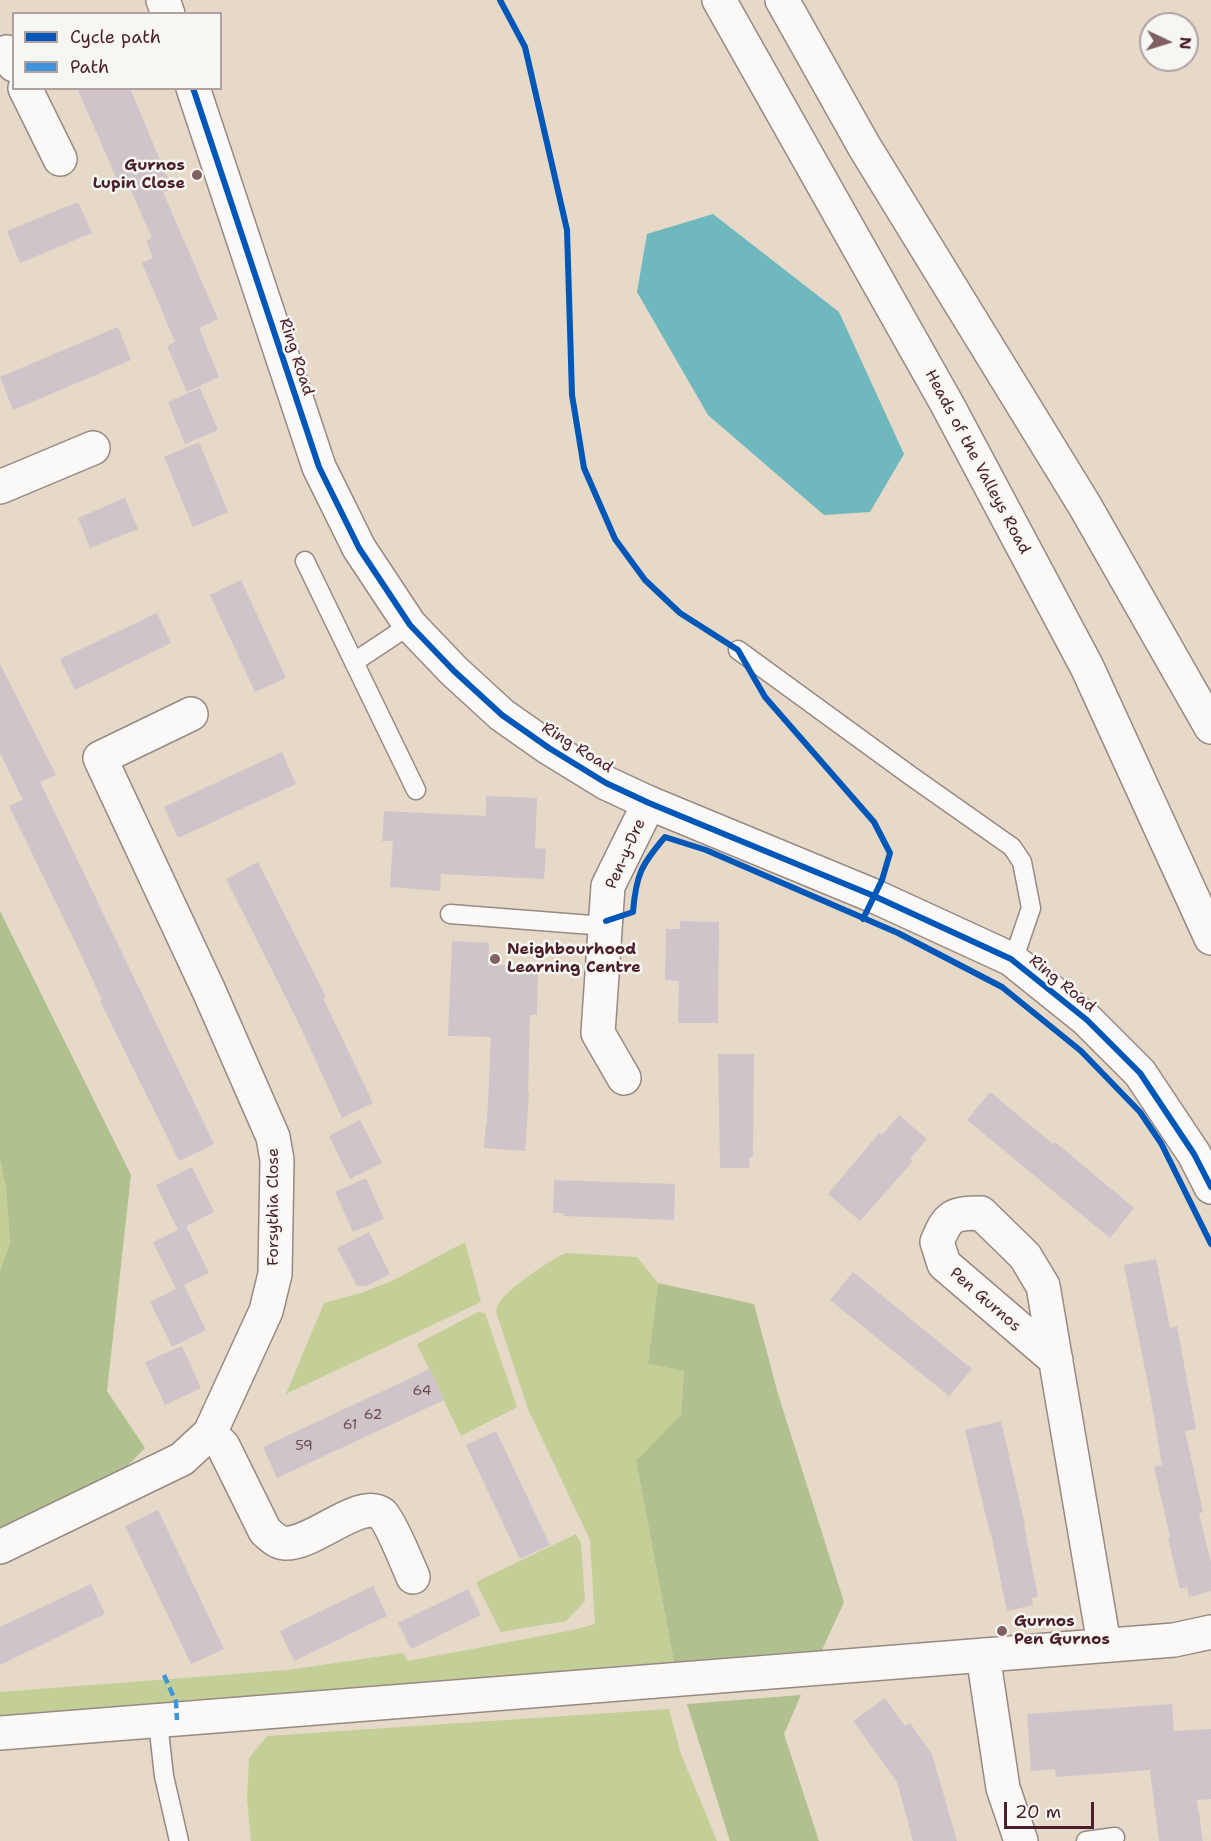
<!DOCTYPE html>
<html>
<head>
<meta charset="utf-8">
<style>
  body { margin:0 }
  #map { position:relative; width:1211px; height:1841px; overflow:hidden; background:#e6d9c8; font-family:"Shantell Sans",sans-serif }
  canvas { display:block }
  .legend { position:absolute; left:12px; top:12px; width:210px; height:78px; box-sizing:border-box; background:#f6f6f2; border:2px solid #b1a0a2; margin:0; padding:8px 10px; list-style:none; font-size:18px; color:#4a1f2b }
  .legend li { display:flex; align-items:center; gap:12px; height:30px }
  .legend b { width:30px; border:2px solid #b1a0a2 }
  .north { position:absolute; left:1139px; top:12px; width:60px; height:60px; box-sizing:border-box; background:#f6f6f2; border:2px solid #b1a0a2; border-radius:50%; rotate:94deg; font-size:16px; font-weight:700; line-height:24px; text-align:center; color:#4a1f2b }
  .north::after { content:''; display:block; margin:auto; width:21px; height:27px; background:#816062; clip-path:polygon(50% 0,100% 100%,50% 72%,0 100%) }
  .scale { position:absolute; left:1004px; top:1802px; width:90px; height:27px; box-sizing:border-box; border:3px solid #4a1f2b; border-top:0; padding-left:8px; font-size:18px; line-height:21px; white-space:nowrap; color:#4a1f2b; -webkit-text-stroke:4px #f6f6f2; paint-order:stroke }
</style>
</head>
<body>
<div id="map">
<canvas width="1211" height="1841"></canvas>
<ul class="legend">
<li><b style="height:8px;background:#0057b8"></b>Cycle path</li>
<li><b style="height:8px;background:#4194d7"></b>Path</li>
</ul>
<div class="north">N</div>
<div class="scale">20 m</div>
</div>
<script>
const context = document.querySelector('canvas').getContext('2d');
context.lineJoin = 'round';
function fill(path, color) {
  context.fillStyle = color;
  context.fill(path, 'evenodd');
}
function trace(path, color, width, dash) {
  context.strokeStyle = color;
  context.lineWidth = width;
  context.lineCap = dash ? 'butt' : 'round';
  context.setLineDash(dash || []);
  context.stroke(path);
}
function drawText(font, color, halo, rows, align = 'center') {
  context.font = font + ' "Shantell Sans",sans-serif';
  context.lineWidth = 5;
  context.setLineDash([]);
  context.textBaseline = 'middle';
  context.strokeStyle = halo;
  context.fillStyle = color;
  for (const [text, x, y, turn = 0] of rows) {
    context.save();
    context.translate(x, y);
    context.rotate((+turn || 0) * Math.PI / 180);
    context.textAlign = isNaN(turn) ? turn : align;
    if (halo) context.strokeText(text, 0, 0);
    context.fillText(text, 0, 0);
    context.restore();
  }
}
const green = new Path2D(`
  M 0,1159 L 6,1188 L 10,1243 L 0,1271 Z
  M 465,1242 L 481,1302 L 286,1394 L 324,1303 L 361,1293 L 394,1280 Z
  M 566,1253 L 637,1257 L 658,1283 L 648,1364 L 684,1371 L 681,1415 L 636,1462 L 674,1662 L 581,1671 L 0,1716 L 0,1692 L 288,1670 L 403,1653 L 408,1661 L 573,1630 L 595,1624 L 590,1540 L 528,1409 L 496,1312 C 497,1310 497,1305 499,1303 C 507,1289 551,1259 566,1253 Z
  M 478,1312 L 485,1313 L 517,1407 L 461,1436 L 417,1344 Z
  M 576,1534 L 581,1543 L 585,1601 L 566,1621 L 501,1632 L 476,1582 Z
  M 669,1709 L 681,1754 L 717,1841 L 251,1841 L 247,1799 L 249,1758 L 267,1736 Z`);
const forest = new Path2D(`
  M 0,911 L 131,1175 L 107,1391 L 145,1448 L 123,1470 L 0,1528 L 0,1271 L 10,1243 L 6,1188 L 0,1159 Z
  M 658,1283 L 754,1304 L 778,1394 L 844,1602 L 822,1650 L 674,1662 L 636,1461 L 681,1415 L 684,1371 L 648,1364 Z
  M 801,1695 L 784,1734 L 819,1841 L 730,1841 L 687,1704 Z`);
const water = new Path2D(`
  M 713,214 L 839,312 L 904,454 L 870,512 L 824,515 L 708,415 L 637,292 L 647,234 Z`);
const building = new Path2D(`
  M 77,88 L 130,88 L 172,189 L 163,192 L 218,319 L 199,328 L 219,377 L 187,392 L 167,346 L 175,342 L 142,263 L 153,258 L 146,241 L 152,238 L 130,188 L 122,191 Z
  M 78,202 L 92,233 L 20,263 L 7,231 Z
  M 118,327 L 131,360 L 13,410 L 0,377 Z
  M 200,388 L 218,430 L 185,444 L 168,402 Z
  M 199,442 L 228,512 L 193,527 L 164,457 Z
  M 125,498 L 138,529 L 90,548 L 78,518 Z
  M 241,580 L 286,678 L 255,692 L 210,595 Z
  M 157,613 L 171,643 L 75,690 L 60,659 Z
  M 0,664 L 56,775 L 40,782 L 214,1144 L 179,1161 L 100,1001 L 102,1000 L 77,946 L 9,806 L 23,800 L 0,753 Z
  M 282,752 L 296,784 L 178,838 L 164,807 Z
  M 486,796 L 537,798 L 535,848 L 546,849 L 544,879 L 441,874 L 440,891 L 390,887 L 393,841 L 382,841 L 384,811 L 486,816 Z
  M 258,862 L 326,997 L 323,998 L 373,1103 L 342,1118 L 299,1024 L 226,879 Z
  M 680,921 L 719,922 L 718,1023 L 678,1023 L 679,981 L 665,980 L 666,929 L 680,929 Z
  M 452,941 L 489,943 L 488,965 L 538,966 L 537,1015 L 530,1015 L 528,1093 L 529,1093 L 525,1151 L 484,1148 L 486,1123 L 487,1123 L 491,1037 L 448,1036 Z
  M 718,1054 L 754,1054 L 753,1157 L 749,1157 L 750,1168 L 720,1168 Z
  M 990,1092 L 1053,1144 L 1055,1142 L 1134,1208 L 1110,1238 L 967,1120 Z
  M 899,1115 L 927,1139 L 910,1159 L 913,1161 L 860,1221 L 828,1194 L 879,1133 L 882,1135 Z
  M 360,1120 L 382,1163 L 350,1179 L 329,1136 Z
  M 192,1167 L 214,1212 L 186,1226 L 209,1273 L 184,1285 L 206,1330 L 172,1347 L 150,1302 L 176,1289 L 153,1242 L 178,1230 L 156,1185 Z
  M 366,1178 L 384,1219 L 353,1232 L 335,1192 Z
  M 554,1180 L 675,1184 L 674,1220 L 563,1216 L 564,1213 L 553,1213 Z
  M 369,1232 L 390,1274 L 366,1286 L 357,1286 L 337,1248 Z
  M 1156,1259 L 1170,1328 L 1177,1326 L 1196,1429 L 1185,1431 L 1203,1512 L 1199,1513 L 1211,1563 L 1211,1591 L 1189,1597 L 1187,1587 L 1180,1589 L 1168,1538 L 1170,1537 L 1154,1467 L 1162,1465 L 1150,1394 L 1124,1265 Z
  M 853,1272 L 972,1369 L 949,1396 L 830,1300 Z
  M 182,1346 L 201,1388 L 165,1405 L 145,1362 Z
  M 430,1369 L 444,1400 L 277,1478 L 263,1447 Z
  M 1001,1421 L 1025,1525 L 1024,1525 L 1038,1597 L 1032,1598 L 1033,1605 L 1007,1611 L 991,1533 L 990,1533 L 965,1430 Z
  M 496,1431 L 550,1545 L 520,1559 L 466,1445 Z
  M 158,1510 L 224,1649 L 191,1664 L 125,1526 Z
  M 91,1584 L 105,1614 L 0,1665 L 0,1627 Z
  M 373,1586 L 387,1616 L 294,1661 L 280,1631 Z
  M 468,1589 L 481,1615 L 411,1649 L 398,1623 Z
  M 885,1698 L 905,1726 L 910,1723 L 932,1754 L 957,1841 L 913,1841 L 897,1782 L 853,1721 Z
  M 1172,1704 L 1174,1731 L 1211,1729 L 1211,1799 L 1197,1800 L 1203,1841 L 1159,1841 L 1150,1770 L 1056,1777 L 1055,1769 L 1031,1771 L 1027,1714 Z`);
const service = new Path2D(`
  M 305,561 L 416,790
  M 738,650 L 911,776 L 1012,847 L 1022,862 L 1031,908 L 1018,946 L 1011,959
  M 354,662 L 410,625
  M 450,914 L 605,926
  M 158,1722 L 164,1776 L 179,1841
  M 1086,1841 L 1115,1837`);
const minor = new Path2D(`
  M 0,55 L 7,52 L 14,65
  M 25,88 L 60,159
  M 0,487 L 93,448
  M 624,1078 L 598,1033 L 608,886 L 649,803
  M 1056,1360 L 944,1264 L 937,1242 C 948,1215 953,1213 981,1213 L 1025,1256 L 1043,1286 L 1104,1644
  M 210,1433 L 223,1446 L 265,1531 C 271,1536 276,1542 284,1543 C 312,1546 360,1497 382,1514 C 390,1521 408,1565 413,1577
  M 0,1547 L 182,1459 L 210,1433 L 266,1311 L 275,1274 L 277,1160 L 273,1137 L 209,991 L 100,758 L 191,714
  M 983,1655 L 1003,1788 L 1021,1841
  M 0,1733 L 1174,1640 L 1211,1632`);
const tertiary = new Path2D(`
  M 163,0 L 168,14
  M 193,88 L 319,467 L 359,548 L 410,625 L 454,671 L 502,715 L 549,748 L 606,783 L 649,803 L 874,896 L 1011,959 L 1087,1020 L 1140,1073 L 1194,1154 L 1211,1187`);
const trunk = new Path2D(`
  M 719,0 L 947,404 L 1087,667 L 1211,938
  M 782,0 L 864,146 L 1085,506 L 1211,727`);
const quiet = new Path2D(`
  M 164,1675 L 176,1702 L 177,1720`);
const cycleway = new Path2D(`
  M 500,0 L 525,47 L 567,230 L 572,395 L 584,468 L 615,539 L 645,580 L 680,613 L 738,650 L 765,697 L 874,822 L 890,853 L 882,880 L 863,919
  M 193,88 L 319,467 L 359,548 L 410,625 L 454,671 L 502,715 L 549,748 L 606,783 L 649,803 L 874,896 L 1011,959 L 1087,1020 L 1140,1073 L 1194,1154 L 1211,1187
  M 606,921 L 633,912 C 636,875 641,865 665,837 L 706,850 L 898,933 L 1002,987 L 1081,1051 L 1140,1112 L 1161,1143 L 1211,1244`);
const markers = [
  [197,175,6,"#816062"],
  [495,959,6,"#816062"],
  [1002,1631,6,"#816062"]
];
const numberNames = [
  ["64",422,1391],
  ["62",373,1415],
  ["61",350,1425],
  ["59",304,1446]
];
const poiNames = [
  ["Gurnos",185,166,"right"],
  ["Lupin Close",185,184,"right"],
  ["Neighbourhood",507,950],
  ["Learning Centre",507,968],
  ["Gurnos",1014,1622],
  ["Pen Gurnos",1014,1640]
];
const streetNames = [
  ["Ring Road",296,357,72],
  ["Heads of the Valleys Road",977,462,62],
  ["Ring Road",577,748,32],
  ["Pen-y-Dre",626,854,-66],
  ["Ring Road",1062,984,39],
  ["Forsythia Close",274,1207,-90],
  ["Pen Gurnos",985,1300,41]
];
fill(green, '#c3cf96');
fill(forest, '#b0c08f');
fill(water, '#6eb8be');
fill(building, '#cfc4c9');
trace(service, '#978983', 21);
trace(minor, '#978983', 36);
trace(tertiary, '#978983', 36);
trace(trunk, '#978983', 36);
trace(service, '#fbf9f7', 18);
trace(minor, '#fbf9f7', 33);
trace(tertiary, '#fbf9f7', 33);
trace(trunk, '#fbf9f7', 33);
trace(quiet, '#4194d7', 4.5, [9, 4.5]);
trace(cycleway, '#0057b8', 6);
for (const [x, y, r, color] of markers) {
  const dot = new Path2D();
  dot.arc(x, y, r, 0, 2 * Math.PI);
  context.fillStyle = color;
  context.fill(dot);
  trace(dot, '#f6f6f2', 2);
}
drawText('14px', '#6b4852', null, numberNames);
drawText('bold 16px', '#4a1f2b', '#f6f6f2', poiNames, 'left');
drawText('16px', '#4a1f2b', '#f6f6f2', streetNames);
</script>
</body>
</html>
